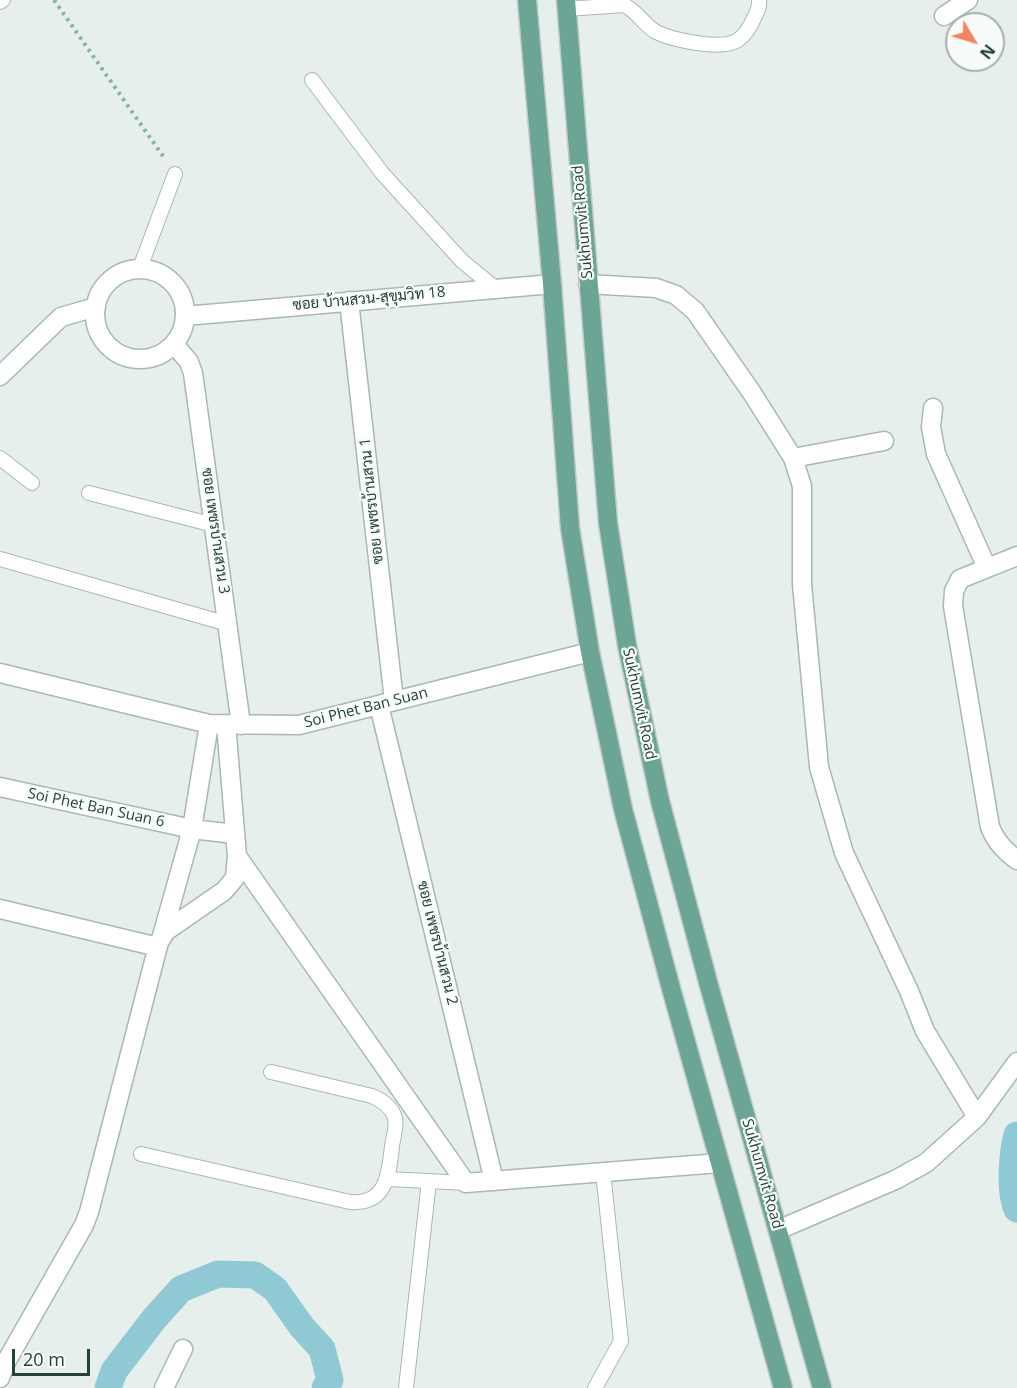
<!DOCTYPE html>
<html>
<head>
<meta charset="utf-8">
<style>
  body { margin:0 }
  #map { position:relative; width:1017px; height:1388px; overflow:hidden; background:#e6efeb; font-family:"Open Sans",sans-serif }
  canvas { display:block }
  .north { position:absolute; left:945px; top:12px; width:60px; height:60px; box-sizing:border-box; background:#f7fbf9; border:2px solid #a3b1ad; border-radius:50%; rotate:128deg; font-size:16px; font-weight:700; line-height:24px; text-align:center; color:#24423a }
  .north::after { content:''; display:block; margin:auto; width:21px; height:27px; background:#f4845f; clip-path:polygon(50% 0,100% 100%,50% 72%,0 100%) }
  .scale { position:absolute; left:12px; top:1349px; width:78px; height:27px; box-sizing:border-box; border:3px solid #24423a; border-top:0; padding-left:8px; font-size:18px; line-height:21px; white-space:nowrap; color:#24423a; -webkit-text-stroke:4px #f7fbf9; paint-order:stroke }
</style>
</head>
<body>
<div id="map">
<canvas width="1017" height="1388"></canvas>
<div class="north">N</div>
<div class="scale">20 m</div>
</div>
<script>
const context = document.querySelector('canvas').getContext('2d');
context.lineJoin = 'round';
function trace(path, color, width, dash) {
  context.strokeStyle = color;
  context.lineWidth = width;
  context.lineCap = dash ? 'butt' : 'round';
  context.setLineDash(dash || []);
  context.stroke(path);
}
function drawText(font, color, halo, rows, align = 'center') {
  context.font = font + ' "Open Sans",Sarabun,sans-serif';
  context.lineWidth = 4.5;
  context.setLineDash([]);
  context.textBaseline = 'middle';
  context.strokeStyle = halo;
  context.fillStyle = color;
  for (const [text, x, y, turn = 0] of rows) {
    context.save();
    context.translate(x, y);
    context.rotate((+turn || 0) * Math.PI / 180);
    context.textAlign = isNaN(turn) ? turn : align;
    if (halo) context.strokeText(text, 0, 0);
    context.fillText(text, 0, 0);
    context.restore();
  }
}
const canal = new Path2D(`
  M 1017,1135 C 1012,1154 1009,1192 1017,1209
  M 108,1388 L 114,1371 L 154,1319 L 181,1289 L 218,1274 L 255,1275 L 275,1289 L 302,1327 L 322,1349 L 330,1380 L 325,1388`);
const path = new Path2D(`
  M 54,0 L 165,159`);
const lane = new Path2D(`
  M 0,2 L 3,0
  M 566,9 L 624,5 C 637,11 644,25 656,32 C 673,40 722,51 738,40 C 745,35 751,25 754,18 C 757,12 760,7 759,0
  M 312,80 L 382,173 L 462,261 L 495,288
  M 140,268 L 175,174
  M 0,458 L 32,483
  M 89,493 L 214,525
  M 0,559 L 228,624
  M 141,1154 L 350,1202 C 387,1205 389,1173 392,1146 C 393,1138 397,1127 395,1118 C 392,1107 381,1100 372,1096 L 271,1072
  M 388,1179 L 466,1183
  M 406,1388 L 429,1181
  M 595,1388 L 621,1341 L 603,1172`);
const street = new Path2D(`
  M 944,16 L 968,0
  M95 314a45 45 0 1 1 90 0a45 45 0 1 1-90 0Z
  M 588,284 L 656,288 L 676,295 L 695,311 L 752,393 L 793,458 L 802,486 L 802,584 L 819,767 L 844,853 L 909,991 L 925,1031 L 977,1117
  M 349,301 L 394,701
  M 185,316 L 552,284
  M 174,344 L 189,362 L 193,373 L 241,725
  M 0,376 L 61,317 L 96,307
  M 933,408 L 931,427 L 936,454 L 987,568
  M 793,458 L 884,441
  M 1017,556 L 960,579 L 954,591 L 953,606 L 990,827 C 996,842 1004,850 1017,860
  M 0,673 L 209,724 L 299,725 L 590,652
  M 379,705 L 494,1181
  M 0,787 L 192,829 L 235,834
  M 237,856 L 466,1183 L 719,1163
  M 0,909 L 158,947
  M 162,936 L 192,829 L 209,724
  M 778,1230 L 895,1180 L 926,1163 L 977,1117 L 1017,1062
  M 0,1378 L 6,1362 L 84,1225 L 89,1212 L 159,942 L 166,931 L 224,891 L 235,878 L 237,856 L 226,724
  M 164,1388 L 183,1349`);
const primary = new Path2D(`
  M 527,0 L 552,284 L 570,528 L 590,652 L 623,809 L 672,992 L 783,1388
  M 566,0 L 608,523 L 627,645 L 660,801 L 708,982 L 822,1388`);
const streetNames = [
  ["Sukhumvit Road",583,222,-95],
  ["ซอย บ้านสวน-สุขุมวิท 18",369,299,-5],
  ["ซอย เพชรบ้านสวน 1",372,501,-96],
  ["ซอย เพชรบ้านสวน 3",215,531,82],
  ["Sukhumvit Road",639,704,78],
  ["Soi Phet Ban Suan",366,708,-14],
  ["Soi Phet Ban Suan 6",96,808,12],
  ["ซอย เพชรบ้านสวน 2",437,943,76],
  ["Sukhumvit Road",762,1174,74]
];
trace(canal, '#8ec9d4', 27);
trace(lane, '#a8b8b2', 16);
trace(street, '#a8b8b2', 21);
trace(primary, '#c2cac8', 21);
trace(path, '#86b3a5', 4, [3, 4.5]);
trace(lane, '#fff', 14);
trace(street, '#fff', 18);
trace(primary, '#6aa596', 18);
drawText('15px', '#24423a', '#f7fbf9', streetNames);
</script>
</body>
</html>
